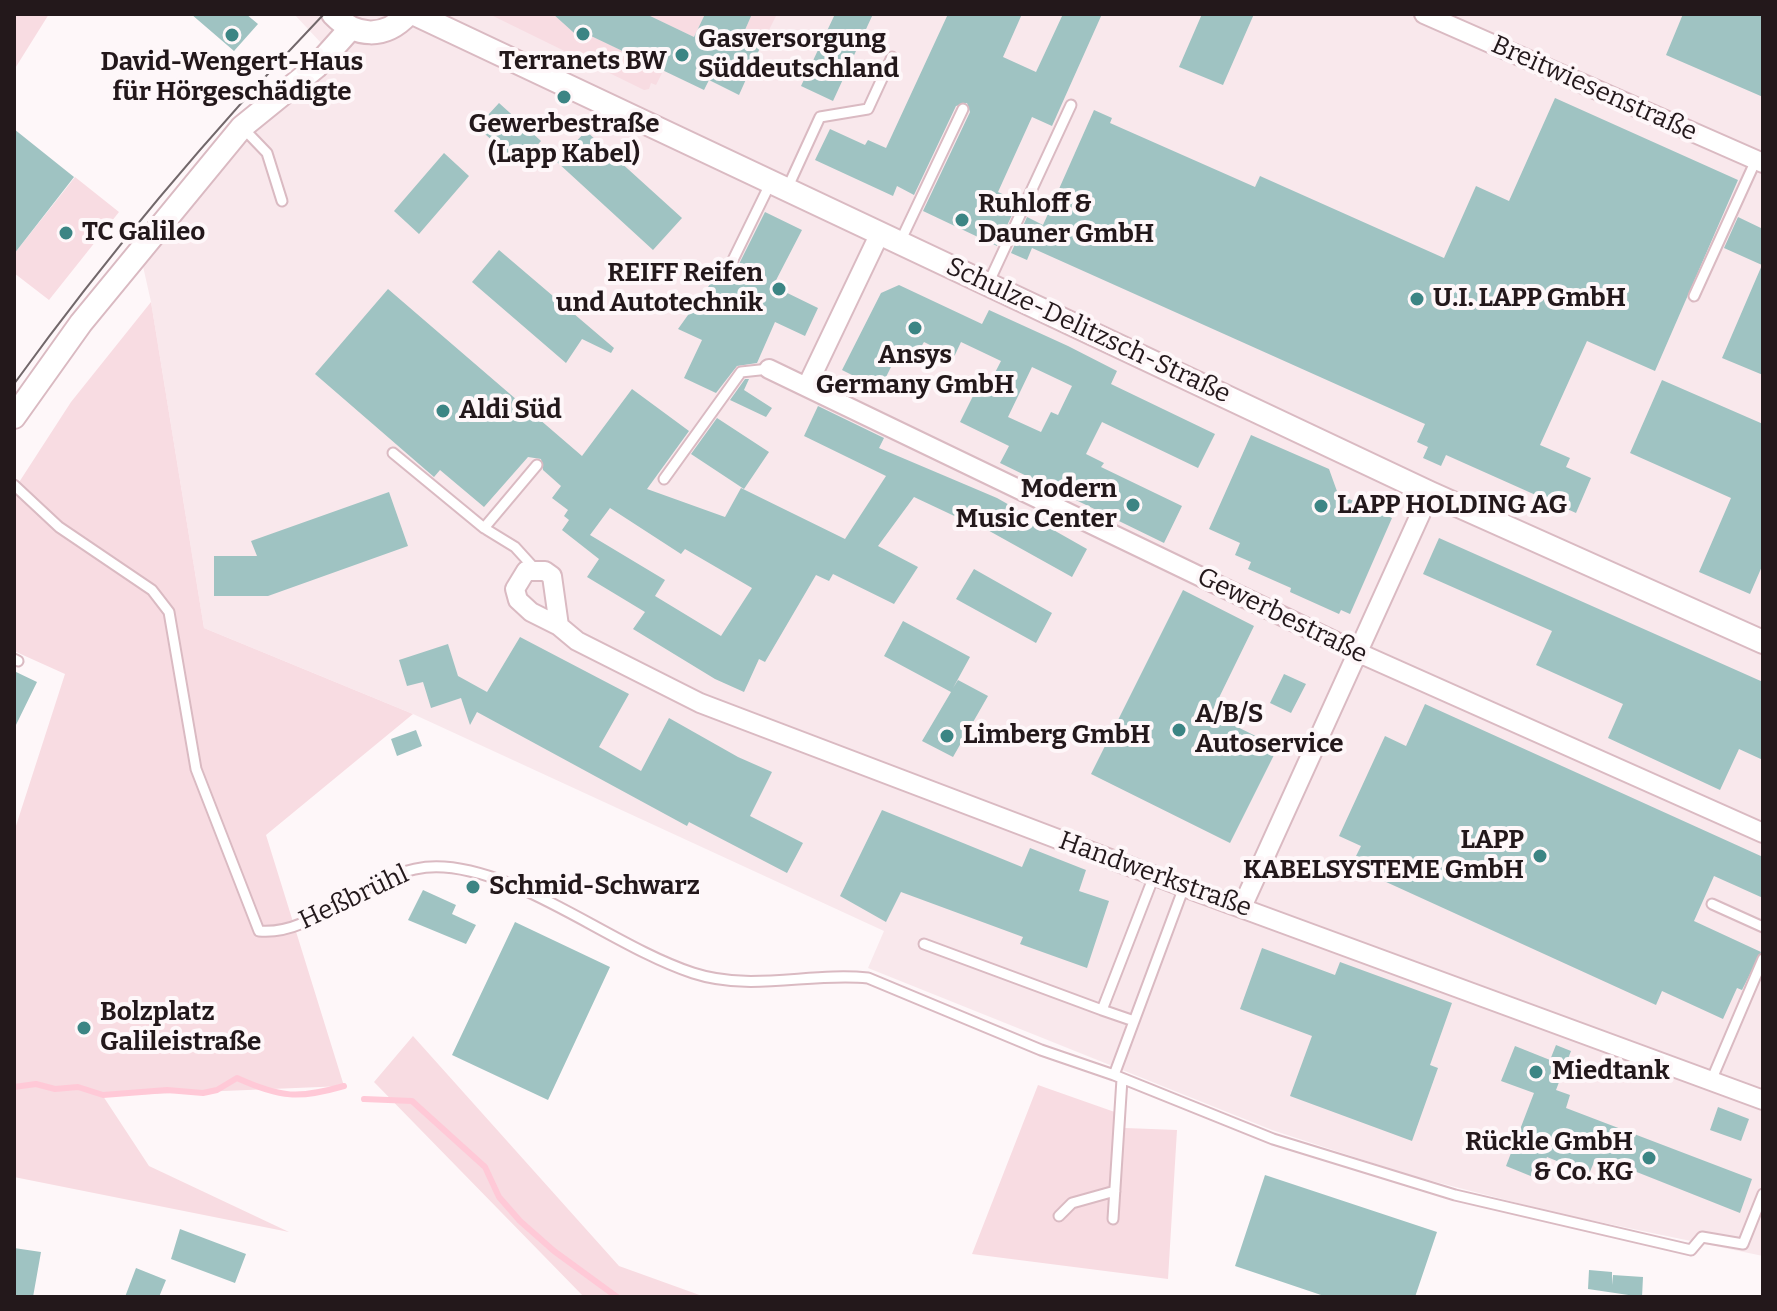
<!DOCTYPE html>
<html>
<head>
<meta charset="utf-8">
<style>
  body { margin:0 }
  #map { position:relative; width:1777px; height:1311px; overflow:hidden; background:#fef7f9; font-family:Bitter,serif }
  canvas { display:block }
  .frame { position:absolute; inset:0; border:16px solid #23181b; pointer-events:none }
</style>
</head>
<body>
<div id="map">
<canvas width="1777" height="1311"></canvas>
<div class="frame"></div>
</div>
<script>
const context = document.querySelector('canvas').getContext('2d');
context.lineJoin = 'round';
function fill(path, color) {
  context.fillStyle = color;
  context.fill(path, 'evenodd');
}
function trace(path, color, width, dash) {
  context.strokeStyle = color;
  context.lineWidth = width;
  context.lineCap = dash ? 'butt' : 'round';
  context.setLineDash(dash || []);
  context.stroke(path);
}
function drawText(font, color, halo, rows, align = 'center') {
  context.font = font + ' Bitter,serif';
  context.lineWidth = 8;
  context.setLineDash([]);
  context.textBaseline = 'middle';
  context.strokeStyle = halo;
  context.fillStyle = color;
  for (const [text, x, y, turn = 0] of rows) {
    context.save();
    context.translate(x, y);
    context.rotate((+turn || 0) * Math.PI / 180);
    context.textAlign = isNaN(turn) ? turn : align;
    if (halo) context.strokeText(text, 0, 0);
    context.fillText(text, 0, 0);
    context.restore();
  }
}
const built = new Path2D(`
  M 294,14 L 1763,14 L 1763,1256 L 1556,1213 L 1409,1175 L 1272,1130 L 868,968 L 884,931 L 413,714 L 204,628 L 151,302 L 138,244 L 241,123 L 322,44 Z`);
const green = new Path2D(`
  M 14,14 L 49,14 L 14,70 Z
  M 489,14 L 553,14 L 583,41 L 596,27 L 600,40 L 663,71 L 656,85 L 651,83 L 649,89 L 644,90 Z
  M 646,14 L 705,14 L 694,37 Z
  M 752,14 L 777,14 L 760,48 L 741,39 Z
  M 75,177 L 119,212 L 49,300 L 14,273 L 14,254 Z
  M 151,302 L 204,628 L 413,714 L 266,835 L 344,1086 L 103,1096 L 149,1166 L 289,1232 L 14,1177 L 14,832 L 65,674 L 14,651 L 14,490 L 71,402 Z
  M 413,1036 L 619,1266 L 705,1297 L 584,1297 L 374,1082 Z
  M 1038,1085 L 1126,1116 L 1125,1128 L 1177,1130 L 1168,1279 L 972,1254 Z`);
const stream = new Path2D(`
  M 14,1087 L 36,1084 L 55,1089 L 78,1087 L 103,1095 L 167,1090 L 203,1093 L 217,1090 L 237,1078 C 281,1098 299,1099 344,1086
  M 364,1099 L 412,1101 L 485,1167 L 499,1197 L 520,1221 L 554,1251 L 617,1297`);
const building = new Path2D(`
  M 191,14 L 246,14 L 258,24 L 234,51 Z
  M 553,14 L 646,14 L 694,37 L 705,14 L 752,14 L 741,39 L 760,48 L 739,95 L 709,80 L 704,90 L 589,35 L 583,41 Z
  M 835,14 L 873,14 L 833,101 L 801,86 Z
  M 948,14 L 1022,14 L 1003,57 L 1036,72 L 1063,14 L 1102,14 L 1052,126 L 1032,117 L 998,192 L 1013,199 L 1009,209 L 1014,211 L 997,246 L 923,211 L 970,112 L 967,103 L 956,106 L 914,195 L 897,186 L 893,196 L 815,160 L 830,129 L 865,145 L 868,140 L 886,148 Z
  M 1202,14 L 1254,14 L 1223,85 L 1179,67 Z
  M 1683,14 L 1763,14 L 1763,97 L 1666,55 Z
  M 1555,98 L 1738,180 L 1655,371 L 1587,341 L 1540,445 L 1570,458 L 1566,467 L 1591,478 L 1576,513 L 1446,455 L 1441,466 L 1423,458 L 1428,447 L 1417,442 L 1425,424 L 1032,248 L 1027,260 L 1011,253 L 1027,217 L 1043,225 L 1094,110 L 1112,118 L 1110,123 L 1255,187 L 1260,176 L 1444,258 L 1476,186 L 1509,201 Z
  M 499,103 L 541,141 L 520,165 L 477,127 Z
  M 14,129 L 74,177 L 14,254 Z
  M 586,131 L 682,218 L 653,250 L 557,162 Z
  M 444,153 L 469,176 L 419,234 L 394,211 Z
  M 765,212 L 802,230 L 773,286 L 818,308 L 805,336 L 775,322 L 757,363 L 737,366 L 716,393 L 684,378 L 702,340 L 678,329 L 723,266 L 727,273 L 736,270 Z
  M 1738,217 L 1763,229 L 1763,375 L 1722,358 L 1762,265 L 1724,248 Z
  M 499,250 L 614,348 L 611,353 L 582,339 L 566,363 L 472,282 Z
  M 899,285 L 982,324 L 989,310 L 1068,346 L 1117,371 L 1111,384 L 1215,434 L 1198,468 L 1102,422 L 1086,454 L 1104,463 L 1101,467 L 1182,506 L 1164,543 L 1000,463 L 1009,446 L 960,422 L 976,390 L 984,394 L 1001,361 L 961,342 L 954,357 L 924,342 L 915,357 L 899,351 L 880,389 L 842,370 L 881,293 ZM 1032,367 L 1072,386 L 1058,415 L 1051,412 L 1041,432 L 1008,417 Z
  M 388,289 L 582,456 L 632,389 L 689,431 L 647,489 L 725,517 L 741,488 L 845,539 L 886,476 L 804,436 L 818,406 L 884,438 L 879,448 L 997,498 L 1087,549 L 1072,577 L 966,518 L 965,521 L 914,497 L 878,546 L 918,567 L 894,604 L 833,574 L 829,581 L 816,575 L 765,662 L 759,659 L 744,692 L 715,679 L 633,629 L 645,612 L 587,577 L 599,559 L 562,530 L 569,520 L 564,516 L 568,510 L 552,498 L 561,486 L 543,470 L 541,459 L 528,457 L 484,507 L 440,470 L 434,477 L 315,374 ZM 610,508 L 681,554 L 685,549 L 752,588 L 721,636 L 655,596 L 665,580 L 590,535 Z
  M 745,379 L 749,379 L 744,390 L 772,408 L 766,417 L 730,400 Z
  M 1662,380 L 1763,424 L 1763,564 L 1750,594 L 1699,572 L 1731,498 L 1630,453 Z
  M 717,418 L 769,452 L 744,489 L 691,454 Z
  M 1251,435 L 1329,469 L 1338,494 L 1392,518 L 1350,614 L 1341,610 L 1339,614 L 1290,592 L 1291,588 L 1248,569 L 1251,562 L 1235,555 L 1240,543 L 1209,529 Z
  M 389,492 L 408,546 L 268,596 L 214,596 L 214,556 L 257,556 L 251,541 Z
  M 1439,538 L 1763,682 L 1763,760 L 1739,749 L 1720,790 L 1608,738 L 1623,704 L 1536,665 L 1552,631 L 1423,574 Z
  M 974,569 L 1052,613 L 1036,643 L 956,599 Z
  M 1183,590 L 1254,626 L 1211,714 L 1278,747 L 1230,843 L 1091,774 Z
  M 903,621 L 970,657 L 953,688 L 958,680 L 988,696 L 953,757 L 922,741 L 951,692 L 884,656 Z
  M 520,637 L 629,694 L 599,747 L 641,771 L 669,718 L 738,757 L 772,772 L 750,816 L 803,843 L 787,873 L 689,822 L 687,826 L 477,712 L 470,725 L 461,698 L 431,708 L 423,682 L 407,686 L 399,660 L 448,644 L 458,676 L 487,692 Z
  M 14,671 L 37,682 L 14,729 Z
  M 1284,674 L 1306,684 L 1291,713 L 1270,703 Z
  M 1425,704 L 1763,857 L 1763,898 L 1714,876 L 1694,921 L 1761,952 L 1742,990 L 1737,988 L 1723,1019 L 1662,991 L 1656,1005 L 1351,866 L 1361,846 L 1339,836 L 1385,736 L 1406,746 Z
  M 416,730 L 422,746 L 397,756 L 391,739 Z
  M 882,810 L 1022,867 L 1030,848 L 1086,870 L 1079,891 L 1109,901 L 1087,968 L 1020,944 L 1023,937 L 901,892 L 886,922 L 840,896 Z
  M 423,890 L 456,905 L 452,914 L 476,925 L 466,944 L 408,920 Z
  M 515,922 L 610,967 L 548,1100 L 452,1055 Z
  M 1262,948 L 1335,975 L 1340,962 L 1452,1003 L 1430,1065 L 1438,1068 L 1412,1141 L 1290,1096 L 1312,1036 L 1240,1009 Z
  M 1556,1045 L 1571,1051 L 1556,1090 L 1570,1095 L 1566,1108 L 1752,1179 L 1740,1213 L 1614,1163 L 1612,1169 L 1594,1162 L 1589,1174 L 1547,1157 L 1538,1179 L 1506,1166 L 1534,1093 L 1501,1081 L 1515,1046 L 1550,1060 Z
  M 1718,1107 L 1749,1119 L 1741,1141 L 1710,1130 Z
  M 1265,1175 L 1437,1232 L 1415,1297 L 1327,1297 L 1235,1266 Z
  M 180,1229 L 246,1254 L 235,1283 L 171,1259 Z
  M 14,1248 L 41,1252 L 33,1297 L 14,1297 Z
  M 136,1268 L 166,1280 L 159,1297 L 125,1297 Z
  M 1589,1270 L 1612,1272 L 1612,1285 L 1613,1275 L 1643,1277 L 1642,1297 L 1588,1289 Z`);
const service = new Path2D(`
  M 242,127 L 267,153 L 282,201
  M 787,189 L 820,117 L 868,109 L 892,57
  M 900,242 L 963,109
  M 730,266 L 770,184
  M 988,284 L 1071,105
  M 1694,296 L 1756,160
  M 393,453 L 484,528 L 515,547 L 535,569
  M 664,479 L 741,372 L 769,369
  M 14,485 L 59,527 L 152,590 L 169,612 L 196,769 L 259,931 C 320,937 373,861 444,867 C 526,873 612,946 693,973 C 751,992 810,972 868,978 L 1041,1050 L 1114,1075 L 1273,1139 L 1455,1195 L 1691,1250 L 1702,1237 L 1743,1244 L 1763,1194
  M 484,528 L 537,465
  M 14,659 L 18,661
  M 1712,904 L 1763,927
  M 924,944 L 1102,1010 L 1154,876
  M 1102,1010 L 1134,1021
  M 1114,1075 L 1184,887
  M 1711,1081 L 1763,959
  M 1059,1216 L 1072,1203 L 1115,1191
  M 1113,1219 L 1122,1079`);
const minor = new Path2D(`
  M 1424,14 L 1763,163
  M 769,369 L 1359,653 L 1763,833
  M 807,386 L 880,233
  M 559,626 L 552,576 L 545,571 L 526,571 L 515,589 L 518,600 L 531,612 L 559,626 L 577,641 L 700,703 L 1184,887 L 1763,1100
  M 1242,907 L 1430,493`);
const tertiary = new Path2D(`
  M 333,14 C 356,38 385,39 408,14
  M 415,14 L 1430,493 L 1763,642
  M 14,417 L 81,323 L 242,127 L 316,67 L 350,29`);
const tram = new Path2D(`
  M 14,384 C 108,254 213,130 324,14`);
const markers = [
  [583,34,8,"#3c8584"],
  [232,35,8,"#3c8584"],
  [682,55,8,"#3c8584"],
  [564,97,8,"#3c8584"],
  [962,220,8,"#3c8584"],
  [66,233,8,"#3c8584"],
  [779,289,8,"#3c8584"],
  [1417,299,8,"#3c8584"],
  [915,328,8,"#3c8584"],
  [443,411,8,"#3c8584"],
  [1133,505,8,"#3c8584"],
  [1321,506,8,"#3c8584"],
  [1179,730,8,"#3c8584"],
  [947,736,8,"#3c8584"],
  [1540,856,8,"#3c8584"],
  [473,887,8,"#3c8584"],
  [84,1028,8,"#3c8584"],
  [1536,1072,8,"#3c8584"],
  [1649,1158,8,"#3c8584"]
];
const poiNames = [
  ["Gasversorgung",698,40],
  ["Süddeutschland",698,70],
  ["Terranets BW",583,62,"center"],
  ["David-Wengert-Haus",232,63,"center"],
  ["für Hörgeschädigte",232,93,"center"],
  ["Gewerbestraße",564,125,"center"],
  ["(Lapp Kabel)",564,155,"center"],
  ["Ruhloff &",978,205],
  ["Dauner GmbH",978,235],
  ["TC Galileo",82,233],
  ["REIFF Reifen",763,274,"right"],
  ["und Autotechnik",763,304,"right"],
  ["U.I. LAPP GmbH",1433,299],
  ["Ansys",915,356,"center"],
  ["Germany GmbH",915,386,"center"],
  ["Aldi Süd",459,411],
  ["Modern",1117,490,"right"],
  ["Music Center",1117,520,"right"],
  ["LAPP HOLDING AG",1337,506],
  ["A/B/S",1195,715],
  ["Autoservice",1195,745],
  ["Limberg GmbH",963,736],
  ["LAPP",1524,841,"right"],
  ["KABELSYSTEME GmbH",1524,871,"right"],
  ["Schmid-Schwarz",489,887],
  ["Bolzplatz",100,1013],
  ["Galileistraße",100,1043],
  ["Miedtank",1552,1072],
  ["Rückle GmbH",1633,1143,"right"],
  ["& Co. KG",1633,1173,"right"]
];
const streetNames = [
  ["Breitwiesenstraße",1594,89,24],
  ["Schulze-Delitzsch-Straße",1088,331,25],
  ["Gewerbestraße",1282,616,26],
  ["Handwerkstraße",1155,875,20],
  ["Heßbrühl",354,898,-25]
];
fill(built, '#f9e8ec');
fill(green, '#f8dce2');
trace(stream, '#ffc9d7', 6);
fill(building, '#9fc3c2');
trace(service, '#dabac2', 13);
trace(minor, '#dabac2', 22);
trace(tertiary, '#dabac2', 26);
trace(service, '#fff', 9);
trace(minor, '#fff', 18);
trace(tertiary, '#fff', 22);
trace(tram, '#72686b', 2);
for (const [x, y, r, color] of markers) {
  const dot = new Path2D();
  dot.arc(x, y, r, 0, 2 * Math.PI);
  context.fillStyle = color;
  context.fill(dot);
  trace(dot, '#fef7f9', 3);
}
drawText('bold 26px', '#23181b', '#fef7f9', poiNames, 'left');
drawText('26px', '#23181b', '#fef7f9', streetNames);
</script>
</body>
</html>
